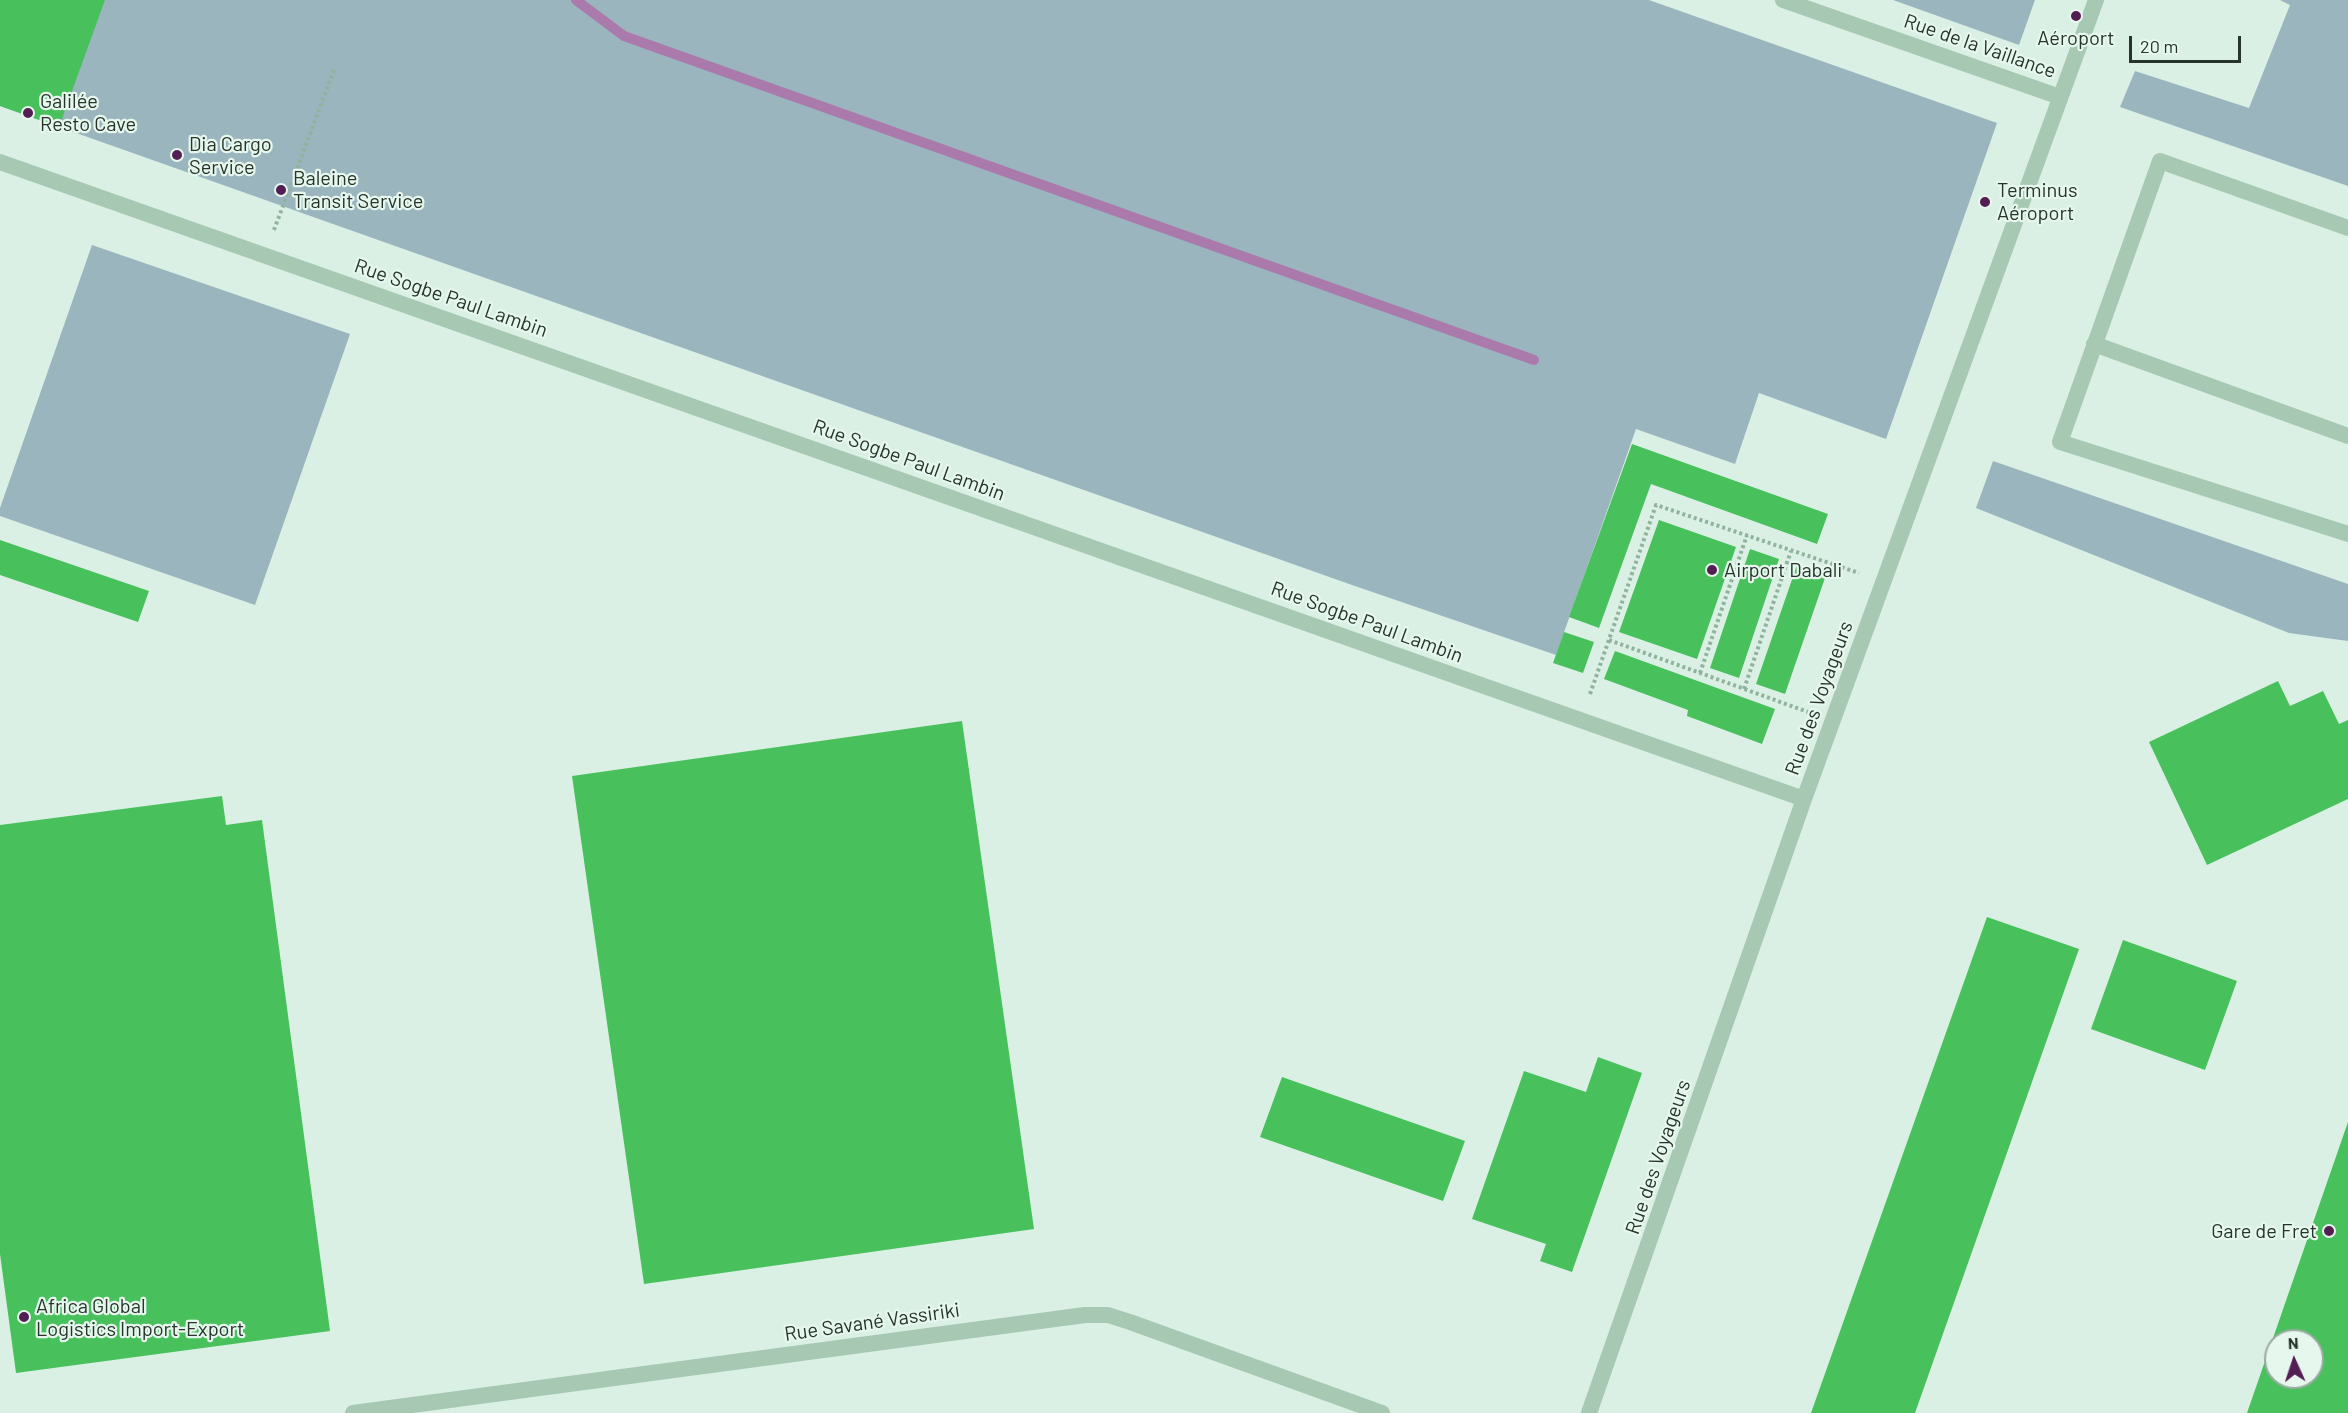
<!DOCTYPE html>
<html>
<head>
<meta charset="utf-8">
<style>
  body { margin:0 }
  #map { position:relative; width:2348px; height:1413px; overflow:hidden; background:#daf0e4; font-family:Barlow,sans-serif }
  canvas { display:block }
  .north { position:absolute; left:2264px; top:1329px; width:60px; height:60px; box-sizing:border-box; background:#e6f8ee; border:2px solid #9aaaa0; border-radius:50%; rotate:357deg; font-size:16px; font-weight:700; line-height:24px; text-align:center; color:#27342a }
  .north::after { content:''; display:block; margin:auto; width:21px; height:27px; background:#531e54; clip-path:polygon(50% 0,100% 100%,50% 72%,0 100%) }
  .scale { position:absolute; left:2129px; top:36px; width:112px; height:27px; box-sizing:border-box; border:3px solid #27342a; border-top:0; padding-left:8px; font-size:18px; line-height:21px; white-space:nowrap; color:#27342a; -webkit-text-stroke:4px #e6f8ee; paint-order:stroke }
</style>
</head>
<body>
<div id="map">
<canvas width="2348" height="1413"></canvas>
<div class="north">N</div>
<div class="scale">20 m</div>
</div>
<script>
const context = document.querySelector('canvas').getContext('2d');
context.lineJoin = 'round';
function fill(path, color) {
  context.fillStyle = color;
  context.fill(path, 'evenodd');
}
function trace(path, color, width, dash) {
  context.strokeStyle = color;
  context.lineWidth = width;
  context.lineCap = dash ? 'butt' : 'round';
  context.setLineDash(dash || []);
  context.stroke(path);
}
function drawText(font, color, halo, rows, align = 'center') {
  context.font = font + ' Barlow,sans-serif';
  context.lineWidth = 4.5;
  context.setLineDash([]);
  context.textBaseline = 'middle';
  context.strokeStyle = halo;
  context.fillStyle = color;
  for (const [text, x, y, turn = 0] of rows) {
    context.save();
    context.translate(x, y);
    context.rotate((+turn || 0) * Math.PI / 180);
    context.textAlign = isNaN(turn) ? turn : align;
    if (halo) context.strokeText(text, 0, 0);
    context.fillText(text, 0, 0);
    context.restore();
  }
}
const green = new Path2D(`
  M 0,0 L 1649,0 L 1997,123 L 1886,439 L 1759,393 L 1735,464 L 1636,429 L 1556,655 L 1352,585 L 0,106 Z
  M 1893,0 L 2035,0 L 2019,45 Z
  M 2280,0 L 2348,0 L 2348,186 L 2120,107 L 2135,71 L 2249,108 L 2290,5 Z
  M 92,245 L 350,334 L 255,605 L 0,516 L 0,508 Z
  M 1993,461 L 2348,584 L 2348,641 L 2289,633 L 1976,508 Z`);
const stream = new Path2D(`
  M 576,0 L 624,36 L 1534,360`);
const building = new Path2D(`
  M 0,0 L 105,0 L 59,127 L 0,106 Z
  M 1632,444 L 1828,514 L 1817,544 L 1651,484 L 1599,628 L 1569,617 Z
  M 1659,520 L 1736,547 L 1697,659 L 1619,632 Z
  M 0,540 L 149,591 L 138,622 L 0,575 Z
  M 1750,549 L 1779,559 L 1739,678 L 1710,668 Z
  M 1797,565 L 1826,575 L 1785,694 L 1756,684 Z
  M 1564,632 L 1594,642 L 1583,673 L 1553,663 Z
  M 1615,651 L 1775,709 L 1762,744 L 1687,716 L 1688,710 L 1604,679 Z
  M 2278,681 L 2290,706 L 2323,691 L 2339,724 L 2348,720 L 2348,799 L 2207,865 L 2149,742 Z
  M 962,721 L 1034,1229 L 644,1284 L 572,776 Z
  M 222,796 L 226,825 L 262,820 L 330,1331 L 16,1373 L 0,1254 L 0,825 Z
  M 1987,917 L 2079,949 L 1915,1413 L 1811,1413 Z
  M 2123,940 L 2237,981 L 2205,1070 L 2091,1029 Z
  M 1598,1057 L 1642,1073 L 1572,1272 L 1540,1261 L 1546,1244 L 1472,1219 L 1524,1071 L 1586,1092 Z
  M 1282,1077 L 1465,1141 L 1443,1201 L 1260,1137 Z
  M 2348,1122 L 2348,1413 L 2247,1413 ZM 2276,1341 L 2312,1341 L 2312,1377 L 2276,1377 Z`);
const path = new Path2D(`
  M 274,230 L 334,70
  M 1609,640 L 1808,712
  M 1700,673 L 1747,535
  M 1744,689 L 1791,551
  M 1590,694 L 1656,505 L 1859,573`);
const service = new Path2D(`
  M 2348,228 L 2160,161 L 2060,442 L 2348,534
  M 2094,344 L 2348,436`);
const minor = new Path2D(`
  M 1783,0 L 2060,97
  M 353,1413 L 1085,1315 L 1108,1315 L 1130,1322 L 1382,1413`);
const tertiary = new Path2D(`
  M 0,162 L 1804,799
  M 1589,1413 L 1804,799 L 2096,0`);
const markers = [
  [2076,16,6,"#531e54"],
  [28,113,6,"#531e54"],
  [177,155,6,"#531e54"],
  [281,190,6,"#531e54"],
  [1985,202,6,"#531e54"],
  [1712,570,6,"#531e54"],
  [2329,1231,6,"#531e54"],
  [24,1317,6,"#531e54"]
];
const poiNames = [
  ["Aéroport",2076,38,"center"],
  ["Galilée",40,101],
  ["Resto Cave",40,124],
  ["Dia Cargo",189,144],
  ["Service",189,167],
  ["Baleine",293,178],
  ["Transit Service",293,201],
  ["Terminus",1997,190],
  ["Aéroport",1997,213],
  ["Airport Dabali",1724,570],
  ["Gare de Fret",2317,1231,"right"],
  ["Africa Global",36,1306],
  ["Logistics Import-Export",36,1329]
];
const streetNames = [
  ["Rue de la Vaillance",1980,46,19],
  ["Rue Sogbe Paul Lambin",451,298,19],
  ["Rue Sogbe Paul Lambin",909,460,20],
  ["Rue Sogbe Paul Lambin",1367,622,20],
  ["Rue des Voyageurs",1819,698,-70],
  ["Rue des Voyageurs",1658,1157,-71],
  ["Rue Savané Vassiriki",872,1322,-8]
];
fill(green, '#9bb5bf');
trace(stream, '#aa7aac', 10);
fill(building, '#48c15c');
trace(path, '#91b39d', 4, [3, 3]);
trace(service, '#a7c8b3', 16);
trace(minor, '#a7c8b3', 16);
trace(tertiary, '#a7c8b3', 16);
for (const [x, y, r, color] of markers) {
  const dot = new Path2D();
  dot.arc(x, y, r, 0, 2 * Math.PI);
  context.fillStyle = color;
  context.fill(dot);
  trace(dot, '#e6f8ee', 2);
}
drawText('20px', '#27342a', '#e6f8ee', poiNames, 'left');
drawText('20px', '#27342a', '#e6f8ee', streetNames);
</script>
</body>
</html>
